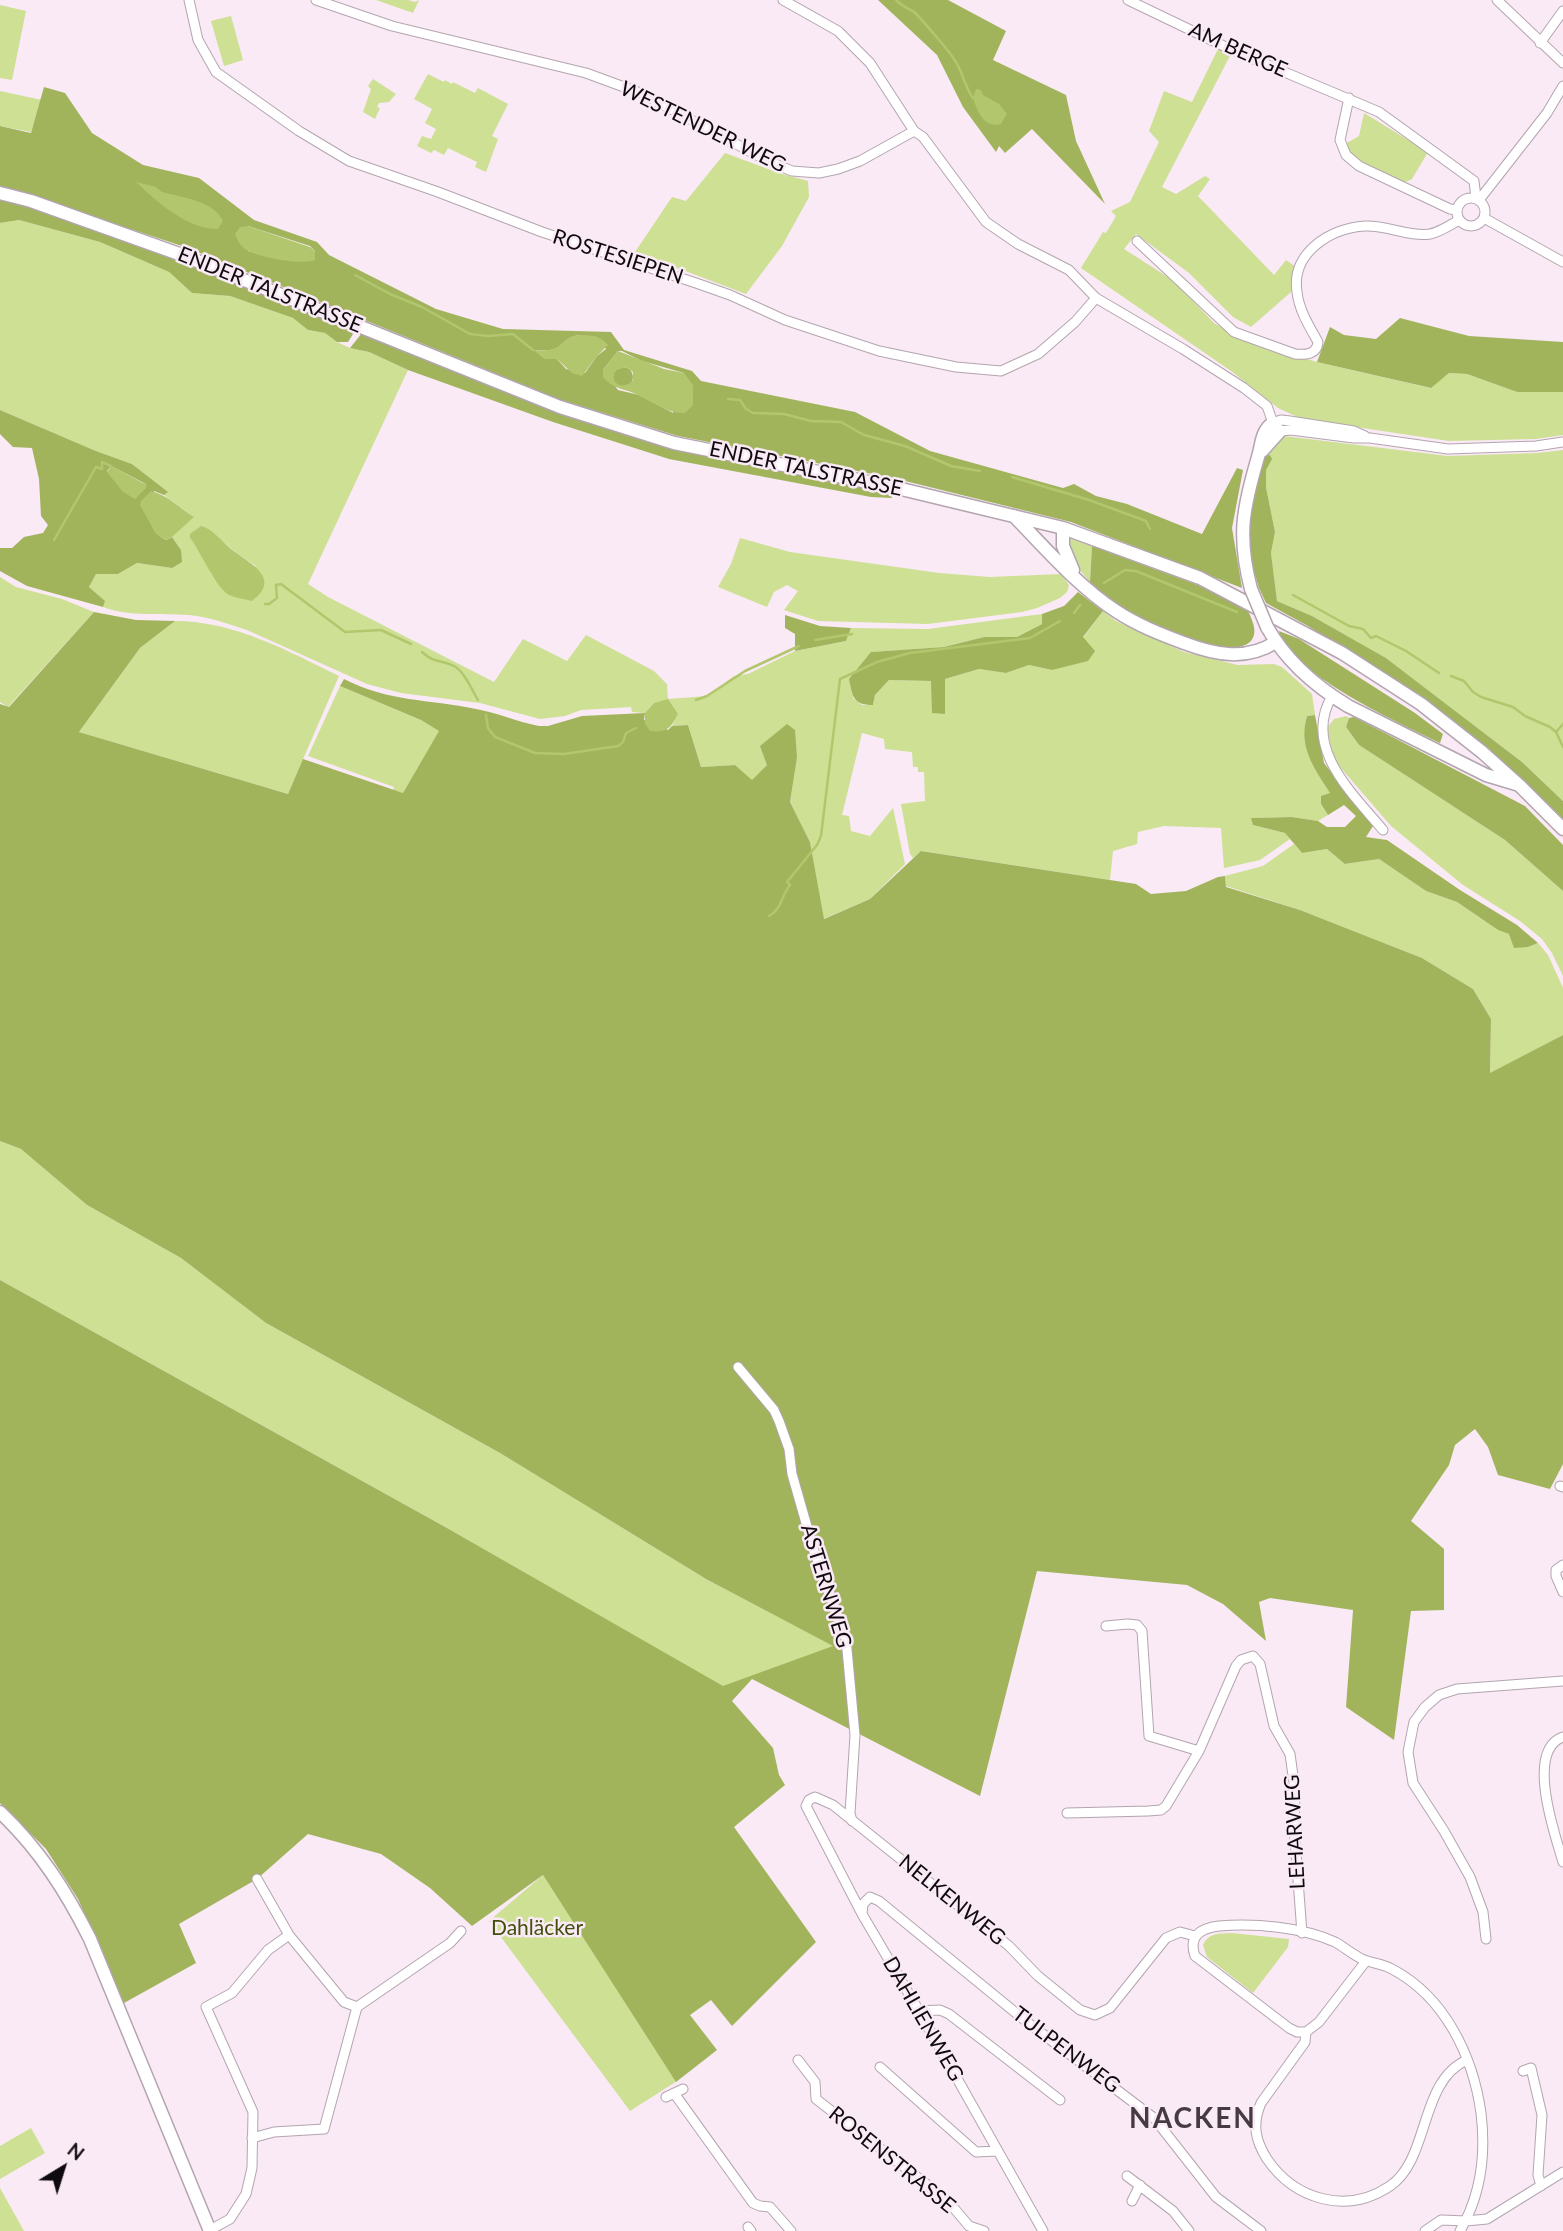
<!DOCTYPE html>
<html>
<head>
<meta charset="utf-8">
<style>
  body { margin:0 }
  #map { position:relative; width:1563px; height:2231px; overflow:hidden; background:#f9eaf5; font-family:Lato,sans-serif }
  canvas { display:block }
  .north { position:absolute; left:28px; top:2133px; width:70px; height:70px; -webkit-text-stroke:5px #f9eaf5; paint-order:stroke; rotate:38deg; font-size:19px; font-weight:700; line-height:28px; text-align:center; color:#0f0a0e }
  .north::after { content:''; display:block; margin:auto; width:24px; height:32px; background:#0f0a0e; clip-path:polygon(50% 0,100% 100%,50% 72%,0 100%) }
</style>
</head>
<body>
<div id="map">
<canvas width="1563" height="2231"></canvas>
<div class="north">N</div>
</div>
<script>
const context = document.querySelector('canvas').getContext('2d');
context.lineJoin = 'round';
function fill(path, color) {
  context.fillStyle = color;
  context.fill(path, 'evenodd');
}
function trace(path, color, width, dash) {
  context.strokeStyle = color;
  context.lineWidth = width;
  context.lineCap = dash ? 'butt' : 'round';
  context.setLineDash(dash || []);
  context.stroke(path);
}
function drawText(font, color, halo, rows, align = 'center') {
  context.font = font + ' Lato,sans-serif';
  context.lineWidth = 5;
  context.setLineDash([]);
  context.textBaseline = 'middle';
  context.strokeStyle = halo;
  context.fillStyle = color;
  for (const [text, x, y, turn = 0] of rows) {
    context.save();
    context.translate(x, y);
    context.rotate((+turn || 0) * Math.PI / 180);
    context.textAlign = isNaN(turn) ? turn : align;
    if (halo) context.strokeText(text, 0, 0);
    context.fillText(text, 0, 0);
    context.restore();
  }
}
const green = new Path2D(`
  M 376,0 L 408,0 L 415,2 L 419,0 L 413,13 Z
  M 0,5 L 26,11 L 12,80 L 0,78 Z
  M 231,16 L 243,60 L 224,66 L 211,21 Z
  M 1219,47 L 1232,52 L 1162,187 L 1176,194 L 1205,176 L 1210,179 L 1198,196 L 1274,275 L 1286,260 L 1296,267 L 1291,283 L 1291,292 L 1251,327 L 1233,317 L 1189,273 L 1136,234 L 1124,249 L 1174,281 L 1214,323 L 1246,341 L 1317,362 L 1430,388 L 1449,373 L 1467,374 L 1517,392 L 1563,392 L 1563,435 L 1536,439 L 1449,441 L 1302,419 L 1278,408 L 1231,371 L 1081,268 L 1103,232 L 1106,233 L 1116,216 L 1111,211 L 1130,202 L 1159,142 L 1149,131 L 1164,91 L 1192,102 Z
  M 428,74 L 444,82 L 445,80 L 452,84 L 453,82 L 475,93 L 478,88 L 508,104 L 492,136 L 498,139 L 486,172 L 475,167 L 477,162 L 448,148 L 444,155 L 434,150 L 431,153 L 417,146 L 422,136 L 431,139 L 436,129 L 425,123 L 432,109 L 414,99 Z
  M 373,79 L 396,94 L 389,102 L 379,103 L 377,107 L 380,108 L 375,119 L 363,112 L 371,89 L 368,86 Z
  M 0,91 L 42,100 L 31,132 L 0,126 Z
  M 1364,113 L 1428,152 L 1412,179 L 1403,183 C 1382,173 1355,167 1345,144 L 1359,136 Z
  M 725,153 L 779,173 L 808,181 L 809,197 L 782,246 L 746,294 L 635,252 L 672,197 L 686,201 Z
  M 19,220 L 100,242 L 169,272 L 192,293 L 230,296 L 293,318 L 308,330 L 325,333 L 337,342 L 350,348 L 369,352 L 408,370 L 308,584 L 328,597 L 494,682 L 523,639 L 567,661 L 586,635 L 654,671 L 667,684 L 668,699 L 707,696 L 734,676 L 748,674 L 795,651 L 846,641 L 851,628 L 928,629 L 1042,614 L 1042,624 L 1017,637 L 984,637 L 944,647 L 872,652 L 853,698 L 862,705 L 873,705 L 875,695 L 889,680 L 932,681 L 944,714 L 945,679 L 979,669 L 1006,673 L 1029,665 L 1052,670 L 1083,638 L 1103,611 L 1116,621 L 1184,652 L 1238,665 L 1274,664 L 1282,667 L 1312,694 L 1315,715 L 1307,716 C 1299,744 1316,772 1331,794 L 1321,804 L 1328,815 L 1318,821 L 1292,817 L 1252,818 L 1253,825 L 1285,833 L 1290,839 L 1260,860 L 1224,868 L 1221,828 L 1164,826 L 1138,832 L 1137,844 L 1113,851 L 1110,880 L 922,851 L 913,858 L 910,854 L 901,804 L 925,801 L 924,772 L 918,772 L 918,767 L 913,767 L 912,752 L 885,749 L 884,739 L 862,733 L 842,815 L 849,816 L 851,831 L 870,836 L 893,808 L 905,864 L 870,899 L 823,919 L 810,842 L 790,802 L 797,758 L 767,765 L 752,781 L 735,765 L 701,767 L 688,725 L 672,726 L 678,714 L 654,703 L 645,713 L 632,712 L 631,707 L 581,710 L 565,716 L 540,719 L 480,703 L 401,693 L 367,684 L 247,630 C 229,624 209,617 189,615 C 161,613 130,617 103,607 L 104,601 L 89,587 L 96,574 L 118,574 L 137,563 L 172,568 L 181,550 L 172,537 L 193,517 L 164,495 L 167,492 L 132,464 L 96,451 L 0,410 L 0,223 ZM 213,532 L 235,552 L 256,566 L 212,575 L 207,563 L 190,538 Z
  M 1284,436 L 1448,456 L 1537,453 L 1563,450 L 1563,801 L 1522,762 L 1386,658 L 1312,616 L 1277,601 L 1271,553 L 1275,532 L 1266,487 L 1264,456 L 1273,442 Z
  M 1065,537 L 1092,546 L 1090,582 L 1071,560 Z
  M 740,538 L 790,552 L 939,573 L 990,577 L 1061,574 L 1069,585 L 1067,592 L 1060,598 L 1037,608 L 1022,612 L 928,624 L 818,621 L 784,610 L 798,591 L 787,585 L 774,592 L 767,607 L 718,587 L 731,564 Z
  M 0,577 L 16,587 L 62,599 L 94,612 L 8,707 L 0,702 Z
  M 175,621 C 234,621 288,651 339,676 L 288,794 L 79,732 L 140,648 Z
  M 340,686 L 421,720 L 440,731 L 403,793 L 393,790 L 394,787 L 308,756 Z
  M 1346,716 L 1349,718 L 1346,727 L 1359,745 L 1505,840 L 1563,891 L 1563,976 L 1552,953 L 1542,939 L 1520,921 L 1463,885 L 1391,826 L 1334,760 L 1327,728 L 1334,719 Z
  M 1294,844 L 1302,853 L 1327,849 L 1346,864 L 1379,859 L 1426,891 L 1457,902 L 1498,930 L 1509,934 L 1528,947 L 1538,943 L 1548,955 L 1563,988 L 1563,1035 L 1490,1074 L 1491,1019 L 1473,989 L 1422,958 L 1300,910 L 1226,886 L 1225,876 L 1263,866 Z
  M 0,1141 L 21,1149 L 87,1205 L 181,1258 L 266,1323 L 500,1453 L 706,1579 L 834,1646 L 723,1687 L 447,1528 L 0,1280 Z
  M 543,1875 L 677,2081 L 630,2111 L 489,1921 Z
  M 1232,1933 L 1289,1939 L 1288,1947 L 1253,1993 L 1207,1957 L 1203,1945 C 1209,1932 1220,1934 1232,1933 Z
  M 31,2128 L 45,2153 L 0,2179 L 0,2146 Z
  M 0,2188 L 24,2231 L 25,2231 L 0,2231 Z`);
const forest = new Path2D(`
  M 878,0 L 948,0 L 1006,31 L 993,60 L 1066,95 L 1076,141 L 1105,204 L 1032,129 L 1005,153 L 999,146 L 996,152 L 963,107 L 937,55 Z
  M 44,87 L 65,93 L 92,133 L 143,165 L 199,178 L 254,220 L 317,242 L 329,255 L 436,309 L 503,329 L 611,332 L 624,350 L 692,371 L 701,381 L 855,412 L 930,451 L 1063,488 L 1074,484 L 1096,496 L 1127,504 L 1202,534 L 1237,468 L 1243,470 L 1232,528 L 1242,588 L 1071,522 L 893,478 L 678,436 L 561,400 L 185,247 L 0,186 L 0,126 L 31,133 ZM 248,226 L 310,246 L 315,251 L 310,261 L 272,257 L 248,251 ZM 578,335 L 597,337 L 606,349 L 597,356 L 585,373 L 566,369 L 557,359 L 545,359 L 535,350 C 566,353 557,340 578,335 ZM 618,351 L 622,351 L 642,361 L 684,373 L 673,413 L 639,395 L 618,390 L 603,370 Z
  M 0,200 L 28,207 L 178,261 L 350,328 L 353,334 L 348,342 L 337,342 L 325,333 L 308,330 L 293,318 L 230,296 L 192,293 L 169,272 L 100,242 L 19,220 L 0,223 Z
  M 1400,318 L 1469,336 L 1563,342 L 1563,392 L 1517,392 L 1467,374 L 1449,373 L 1431,388 L 1317,362 L 1330,327 L 1344,335 L 1376,339 Z
  M 362,333 L 556,412 L 673,449 L 891,492 L 892,498 L 871,497 L 669,459 L 553,422 L 408,370 L 369,352 L 350,348 Z
  M613 377a10 10 0 1 1 20 0a10 10 0 1 1-20 0Z
  M 0,410 L 96,451 L 132,464 L 168,492 L 164,495 L 154,491 C 151,512 144,528 166,540 L 172,537 L 181,550 L 182,562 L 172,568 L 137,563 L 118,574 L 96,574 L 89,587 L 105,601 L 103,607 L 27,586 L 0,571 L 0,548 L 12,548 L 24,537 L 43,533 L 48,525 L 41,516 L 39,479 L 32,448 L 13,447 L 0,434 ZM 111,466 L 146,484 L 115,481 L 107,471 Z
  M 1270,455 L 1272,459 L 1266,470 L 1266,487 L 1275,532 L 1271,553 L 1277,601 L 1312,616 L 1386,658 L 1522,762 L 1563,801 L 1563,819 L 1517,774 L 1424,701 L 1308,626 L 1266,603 L 1259,588 L 1252,565 L 1248,528 L 1254,482 L 1264,456 Z
  M 1092,546 L 1198,585 L 1247,608 C 1250,616 1256,626 1254,635 C 1245,670 1142,621 1124,610 C 1112,603 1101,591 1090,582 Z
  M 1078,592 L 1103,611 L 1083,637 L 1095,651 L 1088,661 L 1052,670 L 1029,665 L 1006,673 L 979,669 L 945,679 L 945,714 L 932,713 L 931,681 L 889,680 L 875,695 L 873,705 C 853,705 853,697 849,679 L 871,652 L 944,647 L 984,637 L 1017,637 L 1042,624 L 1042,614 L 1064,606 Z
  M 94,612 L 136,620 L 175,621 L 140,648 L 79,732 L 288,794 L 303,759 L 403,793 L 439,731 L 421,720 L 340,686 L 344,679 C 389,702 428,699 476,709 C 498,713 518,722 539,726 L 548,726 L 582,716 L 645,713 L 644,720 L 668,730 L 672,726 L 688,725 L 701,767 L 735,765 L 752,780 L 767,765 L 760,746 L 787,724 L 795,730 L 797,758 L 790,802 L 810,842 L 824,919 L 870,899 L 921,851 L 1136,884 L 1151,894 L 1186,891 L 1218,877 L 1225,876 L 1226,887 L 1300,910 L 1422,958 L 1473,989 L 1491,1019 L 1490,1073 L 1563,1035 L 1563,1464 L 1550,1489 L 1498,1475 L 1488,1447 L 1475,1429 L 1455,1445 L 1449,1465 L 1411,1521 L 1444,1549 L 1444,1610 L 1411,1611 L 1394,1740 L 1346,1707 L 1353,1610 L 1270,1598 L 1259,1602 L 1266,1641 L 1223,1604 L 1187,1585 L 1037,1571 L 980,1796 L 752,1679 L 732,1701 L 773,1748 L 779,1775 L 785,1785 L 734,1827 L 816,1942 L 732,2026 L 711,2000 L 690,2015 L 717,2050 L 676,2082 L 543,1875 L 472,1926 L 430,1888 L 381,1854 L 308,1834 L 257,1879 L 179,1924 L 196,1963 L 124,2003 L 78,1899 L 46,1849 L 0,1803 L 0,1280 L 447,1528 L 723,1686 L 833,1646 L 706,1579 L 500,1453 L 266,1323 L 181,1258 L 87,1205 L 21,1149 L 0,1141 L 0,704 L 9,707 Z
  M 785,615 L 820,626 L 851,628 L 846,641 L 795,651 L 795,634 L 785,628 Z
  M 1279,631 L 1299,639 L 1415,713 L 1443,734 L 1440,743 C 1403,725 1287,672 1279,631 Z
  M 1315,715 L 1324,763 L 1373,826 L 1366,837 L 1387,840 L 1460,890 L 1517,925 L 1538,943 L 1528,947 L 1514,948 L 1509,934 L 1498,930 L 1457,902 L 1426,891 L 1379,859 L 1345,864 L 1327,849 L 1302,853 L 1285,833 L 1253,825 L 1251,818 L 1292,817 L 1318,821 L 1327,827 L 1345,827 L 1356,816 L 1344,805 L 1328,815 L 1321,804 L 1321,796 L 1330,793 C 1314,768 1298,747 1307,716 Z
  M 1354,717 L 1525,806 L 1563,845 L 1563,891 L 1505,840 L 1359,745 L 1346,727 L 1349,718 Z`);
const water = new Path2D(`
  M 976,89 L 981,90 L 983,95 L 999,104 L 1007,114 L 1001,124 C 984,128 978,113 973,98 Z
  M 136,182 L 156,187 L 162,192 C 183,198 213,200 223,221 L 218,229 C 187,229 157,202 136,182 Z
  M 248,226 L 310,247 L 315,251 L 315,260 C 301,265 262,258 249,251 C 241,248 238,241 235,234 L 240,227 Z
  M 578,335 C 589,335 601,335 608,345 L 597,356 L 582,376 L 572,373 L 557,359 L 545,359 L 533,350 C 566,353 556,340 578,335 Z
  M 618,351 L 664,369 L 684,373 L 693,385 L 693,405 L 685,413 C 667,414 654,402 638,395 C 624,388 614,390 603,377 L 603,370 ZM 625,367 L 633,372 L 633,380 C 627,388 615,387 613,377 L 615,371 Z
  M 111,466 L 147,485 L 145,489 L 135,499 L 123,492 L 107,472 Z
  M 151,491 C 168,495 179,508 194,517 L 172,537 L 166,540 L 156,534 L 140,505 L 141,501 Z
  M 201,526 C 213,529 222,541 231,549 C 249,563 283,578 252,601 C 245,599 236,598 229,595 C 217,589 200,551 190,538 L 190,534 Z
  M 668,699 L 678,714 C 671,728 667,733 650,731 L 645,724 L 645,713 L 654,703 Z`);
const stream = new Path2D(`
  M 896,0 C 902,7 907,7 914,12 C 919,16 949,51 954,59 C 963,71 964,86 973,98
  M 355,275 L 390,294 L 422,307 L 470,334 L 488,336 L 513,334 L 533,350
  M 728,399 L 740,400 L 746,409 L 753,413 L 784,414 L 811,421 L 841,422 L 864,435 L 905,446 L 951,466 L 980,471
  M 1012,477 L 1089,500 L 1146,521 L 1150,529
  M 54,540 L 96,467 L 102,469 L 102,462 L 111,466
  M 1104,583 L 1125,570 L 1136,571 L 1237,612
  M 1293,595 L 1349,626 L 1363,629 L 1371,638 L 1376,636 L 1406,651 L 1439,673
  M 265,604 L 269,604 L 277,598 L 276,585 L 281,584 L 345,632 L 381,630 L 411,644
  M 1074,613 L 1080,605
  M 815,640 L 852,634
  M 422,652 C 435,664 440,659 454,666 C 464,671 472,690 478,700
  M 1451,676 L 1464,681 L 1473,692 L 1481,697 L 1513,707 L 1525,716 L 1550,727 L 1556,732 L 1563,747
  M 696,700 L 707,696 L 745,671 L 799,646
  M 486,715 L 488,728 L 495,737 L 535,753 L 564,754 L 618,746 L 623,742 L 626,733 L 636,728
  M 1556,732 L 1563,724
  M 769,916 C 782,909 781,896 790,885 L 787,882 L 817,845 L 821,836 L 840,679 L 877,662 L 910,653 L 1030,638 L 1060,621`);
const street = new Path2D(`
  M 189,0 L 198,40 L 216,72 L 299,131 L 349,161 L 438,192 L 542,232 L 696,283 L 730,295 L 785,320 L 879,351 L 956,367 L 1001,371 L 1038,354 L 1075,322 L 1096,298
  M 316,0 L 392,26 L 586,73 L 643,94 L 766,160 L 792,171 L 819,173 L 838,169 L 860,161 L 914,131 L 923,137 L 986,222 L 1018,244 L 1069,270 L 1096,298 L 1183,349 L 1244,388 L 1267,406 L 1273,423 L 1280,431 L 1291,430 L 1354,438 L 1370,438 L 1448,449 L 1536,446 L 1563,442
  M 783,0 L 838,31 L 870,63 L 914,131
  M 1128,0 L 1230,49 L 1379,112 L 1474,181 L 1476,198
  M 1497,0 L 1563,63
  M 1540,43 L 1563,11
  M 1349,98 L 1340,140 L 1346,155 L 1359,166 L 1450,209 L 1457,210
  M1457 212a14 14 0 1 1 28 0a14 14 0 1 1-28 0Z
  M 1479,200 L 1547,113 L 1563,86
  M 1484,218 L 1563,262
  M 1137,241 L 1234,332 L 1295,354 C 1305,355 1317,355 1318,342 C 1309,326 1299,310 1297,292 C 1291,253 1330,228 1365,226 C 1387,225 1409,237 1430,234 C 1440,232 1450,225 1459,220
  M 1273,423 L 1281,420 L 1290,421 L 1354,431 L 1365,436
  M 1332,696 C 1302,747 1352,793 1383,830
  M 738,1367 L 774,1410 L 779,1421 L 789,1449 L 792,1474 L 814,1551 L 846,1639 L 855,1735 L 850,1813 L 852,1821
  M 1560,1486 L 1563,1487
  M 1563,1565 L 1556,1570 L 1556,1576 L 1563,1592
  M 1106,1626 L 1128,1624 L 1137,1625 L 1142,1631 L 1149,1736 L 1199,1751
  M 1563,1737 C 1525,1750 1555,1835 1563,1862
  M 1067,1813 L 1148,1811 L 1161,1810 L 1166,1806 L 1199,1751 L 1236,1666 L 1241,1660 L 1253,1656 L 1260,1664 L 1274,1726 L 1290,1754 L 1295,1790 L 1294,1827 L 1302,1933
  M 257,1879 L 289,1935 L 344,2002 L 357,2007
  M 862,1914 L 863,1904 L 870,1897 L 879,1901 L 1027,2022 L 1154,2118 L 1216,2197 L 1261,2231
  M 1486,1939 L 1483,1912 L 1470,1877 L 1444,1831 L 1413,1783 L 1408,1752 L 1414,1722 L 1425,1707 L 1439,1695 L 1457,1689 L 1563,1681
  M 1366,1961 L 1319,2022 L 1306,2032 L 1305,2042 L 1261,2103 C 1252,2124 1255,2140 1267,2159 C 1295,2200 1347,2215 1390,2186 C 1430,2159 1419,2081 1467,2060
  M 357,2007 L 450,1943 L 461,1931
  M 919,2011 L 940,2010 L 949,2014 L 1060,2100
  M 1306,2032 L 1297,2032 L 1289,2028 L 1195,1956 C 1188,1936 1201,1928 1219,1926 C 1255,1923 1302,1927 1335,1942 C 1344,1947 1352,1954 1362,1959 C 1371,1963 1383,1964 1392,1969 C 1445,1997 1473,2056 1481,2113 C 1486,2154 1481,2195 1460,2231
  M 798,2060 L 815,2082 L 816,2099 L 947,2200 L 969,2226
  M 880,2067 L 976,2152 L 997,2151
  M 1523,2071 L 1531,2068 L 1542,2115 L 1538,2175 L 1541,2186
  M 674,2093 L 753,2203 L 760,2206 L 770,2207 L 791,2231
  M 666,2097 L 683,2089
  M 252,2138 L 274,2132 L 324,2129 L 357,2007
  M 1127,2176 L 1173,2211 L 1189,2231
  M 1132,2201 L 1140,2185
  M 969,2226 L 984,2231
  M 748,2227 L 751,2231
  M 210,2230 L 230,2219 L 246,2194 L 252,2168 L 253,2112 L 206,2007 L 232,1993 L 268,1950 L 289,1935
  M 1043,2231 L 919,2011 L 862,1914 L 806,1806 L 809,1800 L 815,1797 L 833,1805 L 1009,1946 L 1038,1976 L 1080,2010 L 1095,2015 L 1110,2008 L 1166,1938 L 1180,1932 L 1195,1936
  M 1425,2231 L 1441,2220 L 1466,2221 L 1487,2219 L 1563,2172`);
const secondary = new Path2D(`
  M 0,193 L 31,201 L 182,255 L 560,407 L 674,443 L 893,487 L 1063,528 L 1200,578 L 1342,653 L 1421,704 L 1482,752 L 1520,786 L 1563,829
  M 1262,451 L 1280,431
  M 1014,516 C 1046,549 1078,586 1116,611 C 1137,625 1160,634 1184,643 C 1216,655 1246,661 1276,642
  M 1063,528 L 1063,546 L 1073,570
  M 1251,589 C 1237,536 1243,508 1258,457 C 1262,444 1261,431 1273,423
  M 1267,627 C 1286,661 1315,686 1348,706 L 1486,775 L 1516,784
  M 0,1812 C 39,1849 66,1891 90,1939 L 210,2231`);
const secondaryBridge = new Path2D(`
  M 1251,589 L 1267,627`);
const streetNames = [
  ["AM BERGE",1238,50,24],
  ["WESTENDER WEG",703,127,26],
  ["ROSTESIEPEN",618,257,18],
  ["ENDER TALSTRASSE",270,290,22],
  ["ENDER TALSTRASSE",806,469,12],
  ["ASTERNWEG",826,1586,73],
  ["LEHARWEG",1295,1832,-93],
  ["NELKENWEG",952,1900,39],
  ["DAHLIENWEG",923,2019,60],
  ["TULPENWEG",1066,2050,37],
  ["ROSENSTRASSE",892,2160,39]
];
const parkNames = [
  ["Dahläcker",537,1928]
];
const districtNames = [
  ["NACKEN",1193,2119]
];
fill(green, '#cee094');
fill(forest, '#a1b45c');
fill(water, '#b2c66e');
trace(stream, '#b2c66e', 2.5);
trace(street, '#b3a5af', 11);
trace(secondary, '#b3a5af', 15);
trace(street, '#fff', 9);
trace(secondary, '#fff', 12);
trace(secondaryBridge, '#b3a5af', 15, []);
trace(secondaryBridge, '#fff', 12);
drawText('21px', '#0f0a0e', '#f9eaf5', streetNames);
drawText('21px', '#434f0c', '#f9eaf5', parkNames);
context.letterSpacing = '2px';
drawText('bold 28px', '#463a43', '#f9eaf5', districtNames);
context.letterSpacing = '0px';
</script>
</body>
</html>
